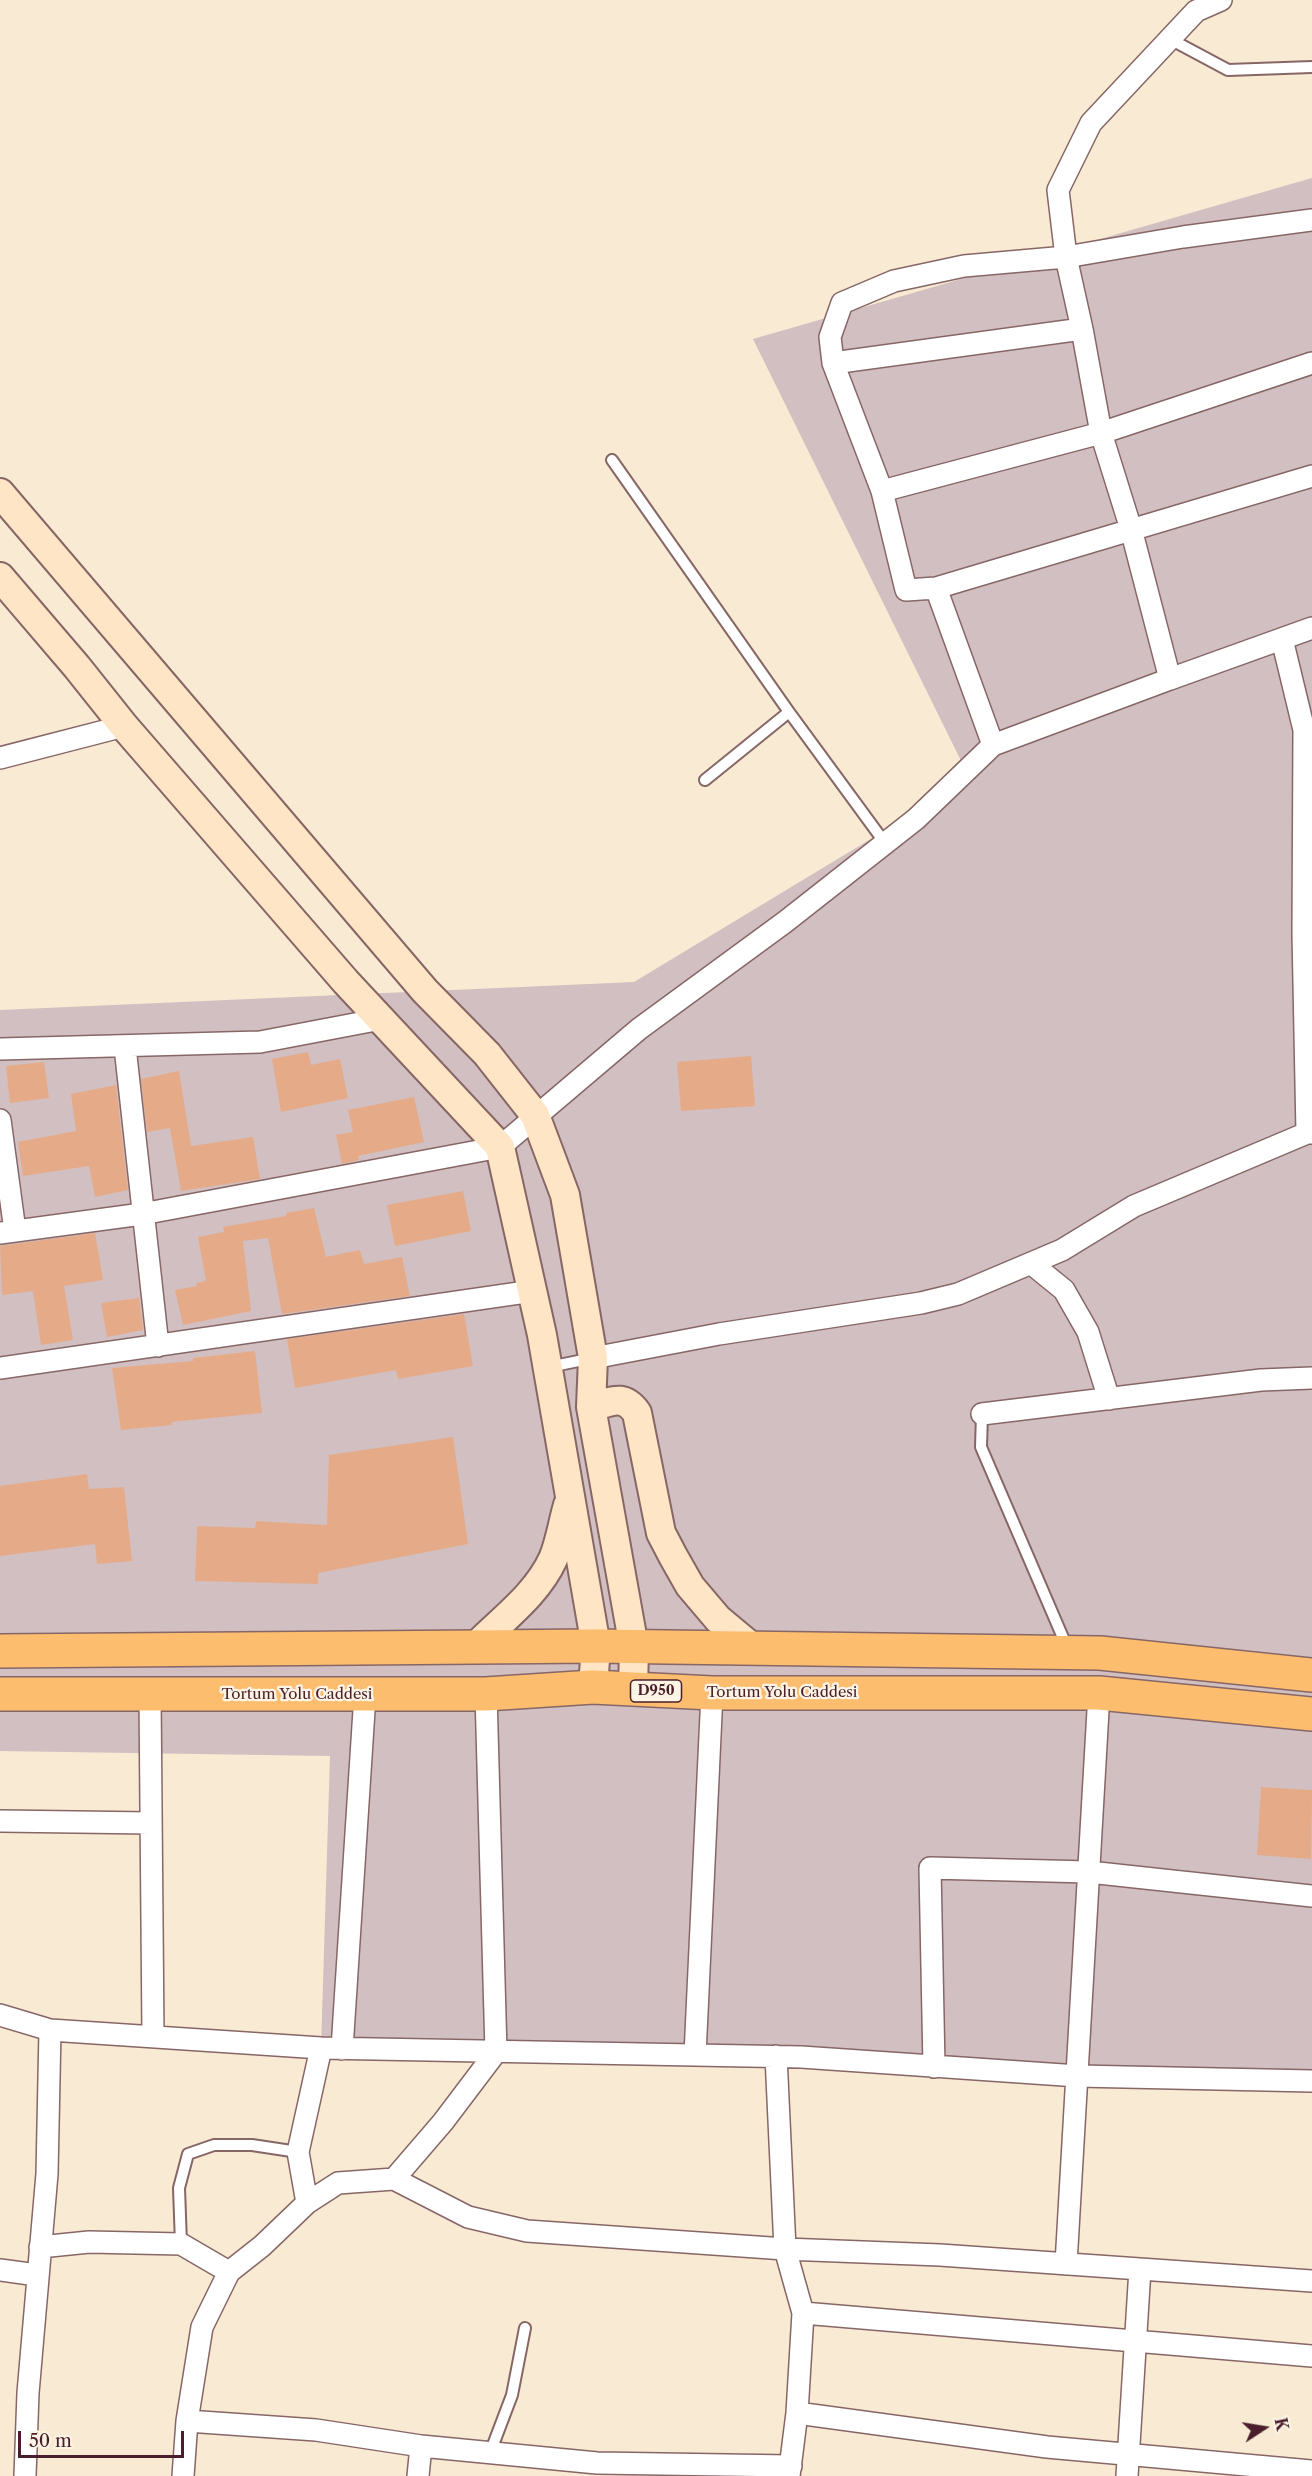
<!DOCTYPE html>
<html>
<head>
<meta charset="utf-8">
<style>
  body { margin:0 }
  #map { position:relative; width:1312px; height:2476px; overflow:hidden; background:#f8ead3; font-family:"Libre Caslon Text",serif }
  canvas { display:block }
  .north { position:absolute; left:1234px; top:2398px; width:60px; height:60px; -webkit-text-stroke:4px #fcf5e5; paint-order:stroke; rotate:78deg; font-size:16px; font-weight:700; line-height:24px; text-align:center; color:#4a1f2b }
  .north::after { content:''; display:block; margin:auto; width:21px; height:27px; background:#4a1f2b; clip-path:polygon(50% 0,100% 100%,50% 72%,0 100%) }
  .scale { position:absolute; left:18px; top:2431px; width:166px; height:27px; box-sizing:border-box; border:3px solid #4a1f2b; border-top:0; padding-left:8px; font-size:18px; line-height:21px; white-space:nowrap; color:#4a1f2b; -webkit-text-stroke:4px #fcf5e5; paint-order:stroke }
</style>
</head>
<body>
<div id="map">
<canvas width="1312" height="2476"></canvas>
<div class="north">K</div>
<div class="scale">50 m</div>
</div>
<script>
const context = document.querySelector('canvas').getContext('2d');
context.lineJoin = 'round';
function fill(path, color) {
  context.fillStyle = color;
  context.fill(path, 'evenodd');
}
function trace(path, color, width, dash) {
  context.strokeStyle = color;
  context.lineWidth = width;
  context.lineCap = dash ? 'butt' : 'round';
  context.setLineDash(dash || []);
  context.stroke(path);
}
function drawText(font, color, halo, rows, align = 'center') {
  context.font = font + ' "Libre Caslon Text",serif';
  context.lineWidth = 4.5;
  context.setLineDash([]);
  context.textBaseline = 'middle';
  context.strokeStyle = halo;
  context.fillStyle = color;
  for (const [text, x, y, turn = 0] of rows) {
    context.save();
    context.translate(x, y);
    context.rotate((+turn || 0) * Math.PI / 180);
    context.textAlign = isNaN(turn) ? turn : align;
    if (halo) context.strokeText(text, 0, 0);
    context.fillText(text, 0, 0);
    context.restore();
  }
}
const industrial = new Path2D(`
  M 1312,178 L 1312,2070 L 321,2048 L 330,1756 L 0,1751 L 0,1010 L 634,982 L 970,779 L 753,339 Z`);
const building = new Path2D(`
  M 308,1052 L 311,1065 L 340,1059 L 348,1098 L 281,1112 L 272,1059 Z
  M 751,1056 L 755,1106 L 681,1111 L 677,1062 Z
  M 44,1062 L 49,1098 L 10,1103 L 6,1066 Z
  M 179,1071 L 191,1146 L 253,1137 L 260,1179 L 181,1191 L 170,1128 L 147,1132 L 141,1079 Z
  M 116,1085 L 128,1190 L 95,1197 L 89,1166 L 23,1176 L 18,1142 L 76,1131 L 71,1094 Z
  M 414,1097 L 424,1142 L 358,1156 L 359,1160 L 342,1164 L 336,1135 L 353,1132 L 348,1110 Z
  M 463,1191 L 471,1231 L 395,1246 L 387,1205 Z
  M 314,1208 L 326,1257 L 360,1250 L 364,1264 L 402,1257 L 410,1296 L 282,1314 L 268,1238 L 243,1241 L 251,1311 L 183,1325 L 175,1290 L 197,1286 L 196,1283 L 206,1281 L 198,1237 L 224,1232 L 223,1227 L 286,1216 L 286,1213 Z
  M 95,1233 L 103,1280 L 64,1286 L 73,1340 L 41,1345 L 33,1291 L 2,1295 L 0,1246 Z
  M 139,1298 L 143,1330 L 107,1337 L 101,1303 Z
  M 464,1314 L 473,1366 L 398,1379 L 396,1370 L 295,1388 L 287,1339 Z
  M 255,1351 L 262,1413 L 171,1422 L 172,1425 L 121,1430 L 112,1368 L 193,1361 L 193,1358 Z
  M 453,1437 L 468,1544 L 318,1573 L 318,1584 L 195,1581 L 197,1526 L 255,1528 L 256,1521 L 327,1525 L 329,1455 Z
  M 87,1474 L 89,1489 L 124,1487 L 132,1561 L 97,1564 L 95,1544 L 0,1556 L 0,1486 Z
  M 1261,1787 L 1312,1790 L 1311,1859 L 1257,1855 Z`);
const service = new Path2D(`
  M 1170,39 L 1228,70 L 1312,67
  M 612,460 L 789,712 L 885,843
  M 705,780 L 789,712
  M 549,1367 L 593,1358
  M 982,1414 L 981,1447 L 1067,1647
  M 181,2244 L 179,2188 L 188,2154 L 214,2145 L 252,2145 L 298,2152
  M 490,2453 L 512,2395 L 525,2328`);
const minor = new Path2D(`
  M 1221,0 L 1196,11 L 1091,123 L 1058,190 L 1066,257 L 1082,329 L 1101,433 L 1131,529 L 1170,679 L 1312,628
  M 833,363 L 830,337 L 842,303 L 894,281 L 964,266 L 1066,257 L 1183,237 L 1312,220
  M 1312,363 L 1101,433 L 882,491 L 906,590 L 936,588 L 1312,476
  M 882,491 L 833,363 L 1082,329
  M 936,588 L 993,745 L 1170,679
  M 1282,639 L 1304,730 L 1303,933 L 1307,1133
  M 0,758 L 124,726
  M 125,1047 L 158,1346
  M 0,1049 L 260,1042 L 381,1019
  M 0,1120 L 15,1231
  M 0,1233 L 142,1214 L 500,1147 L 639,1029 L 785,922 L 916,819 L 993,745
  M 1032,1264 L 1064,1290 L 1088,1332 L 1109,1399
  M 593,1358 L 719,1334 L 921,1303 L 958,1294 L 1062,1250 L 1134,1206 L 1307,1133 L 1312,1133
  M 0,1368 L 533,1291
  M 982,1414 L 1261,1380 L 1312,1378
  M 150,1695 L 153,2036
  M 0,1821 L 151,1823
  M 0,2015 L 50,2030 L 321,2048 L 801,2057 L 1078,2076 L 1312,2081
  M 342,2049 L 365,1695
  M 695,2055 L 712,1693
  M 776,2056 L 785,2249 L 803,2313 L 797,2413 L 789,2476
  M 934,2067 L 930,1868 L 1089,1872 L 1312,1896
  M 394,2179 L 443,2122 L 496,2052 L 486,1694
  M 307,2203 L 298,2152 L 321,2048
  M 40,2247 L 89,2242 L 181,2244 L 229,2272
  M 1066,2264 L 1099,1693
  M 0,2270 L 37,2275
  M 803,2313 L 1312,2356
  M 797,2413 L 1047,2447 L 1312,2471
  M 187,2421 L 316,2430 L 421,2446 L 597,2463 L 791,2466
  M 25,2476 L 28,2393 L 47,2174 L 50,2030
  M 183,2476 L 187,2421 L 202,2327 L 229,2272 L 262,2246 L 307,2203 L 338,2183 L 394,2179 L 468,2217 L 527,2231 L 785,2249 L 940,2255 L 1312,2281
  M 418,2476 L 421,2446
  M 1127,2476 L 1140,2269`);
const secondary = new Path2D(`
  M 0,493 L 425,991 L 487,1054 L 535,1115 L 565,1195 L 593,1358 L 591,1407 L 634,1647 L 633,1690
  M 0,577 L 77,667 L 124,726 L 346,982 L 500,1147 L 542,1335 L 596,1646 L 593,1687
  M 591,1407 C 611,1402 623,1393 637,1413 L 661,1533 L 673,1556 L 690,1586 L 718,1619 L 754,1649
  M 473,1649 C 501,1620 536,1596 553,1559 C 560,1543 563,1522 568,1505`);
const trunk = new Path2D(`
  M 0,1651 L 596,1646 L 1100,1653 L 1312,1675
  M 0,1694 L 486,1694 L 593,1687 L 712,1693 L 1099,1693 L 1312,1714`);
const shields = [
  [656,1691,51]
];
const shieldNames = [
  ["D950",656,1691]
];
const streetNames = [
  ["Tortum Yolu Caddesi",782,1693],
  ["Tortum Yolu Caddesi",297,1695]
];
fill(industrial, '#d2bfc1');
fill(building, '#e5ab89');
trace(service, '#876666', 14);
trace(minor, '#876666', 24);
trace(secondary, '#876666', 32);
trace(trunk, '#876666', 36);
trace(service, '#fff', 10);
trace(minor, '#fff', 21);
trace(secondary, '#fee5c5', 28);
trace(trunk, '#fcbd6f', 33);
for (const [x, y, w] of shields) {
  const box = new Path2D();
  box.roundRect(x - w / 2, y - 11, w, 22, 4.5);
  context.fillStyle = '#fcf5e5';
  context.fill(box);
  trace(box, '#4a1f2b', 1.5);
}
drawText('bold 14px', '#4a1f2b', null, shieldNames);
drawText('15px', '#4a1f2b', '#fcf5e5', streetNames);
</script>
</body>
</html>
